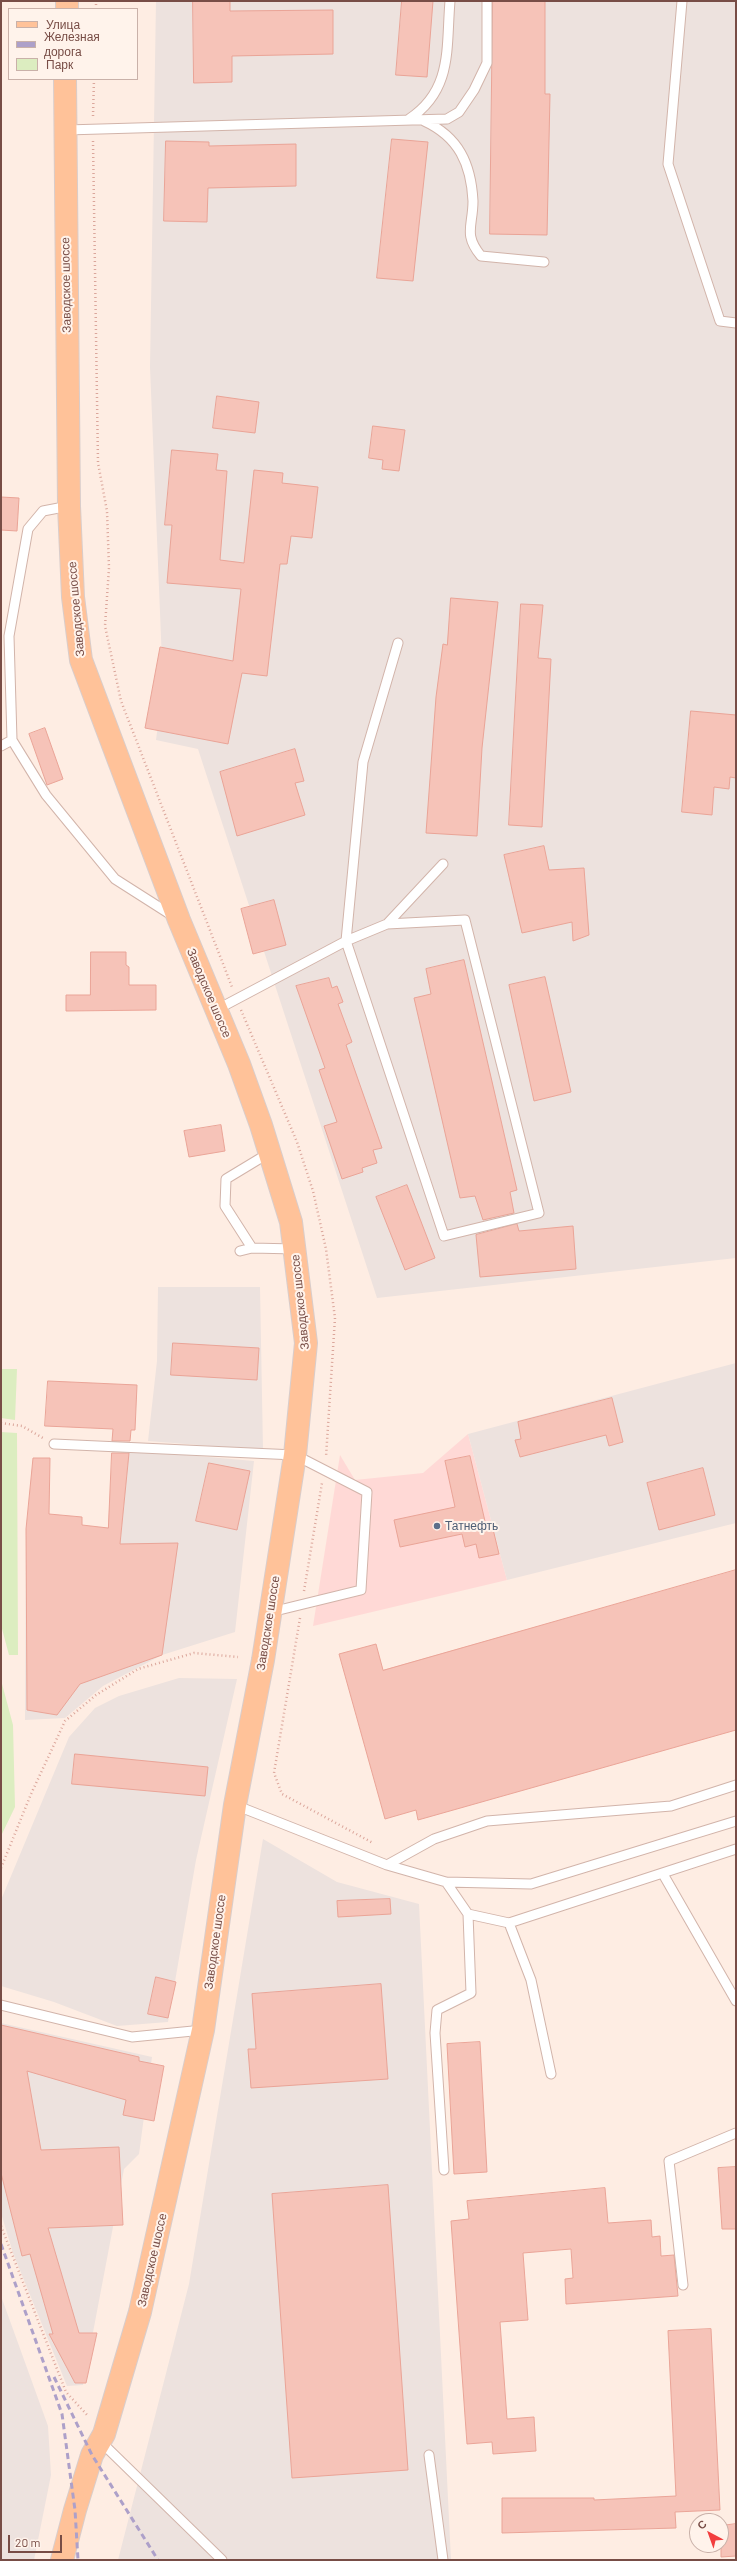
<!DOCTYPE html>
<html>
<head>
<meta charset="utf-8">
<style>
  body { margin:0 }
  #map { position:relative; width:737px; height:2561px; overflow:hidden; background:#feede3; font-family:Barlow,sans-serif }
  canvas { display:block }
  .frame { position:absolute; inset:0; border:2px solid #784d46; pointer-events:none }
  .legend { position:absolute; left:8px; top:8px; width:130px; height:72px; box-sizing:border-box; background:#fff3eb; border:1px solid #c9b1a9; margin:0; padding:5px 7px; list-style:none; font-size:12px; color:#784d46 }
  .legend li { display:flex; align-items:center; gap:8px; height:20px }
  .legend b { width:20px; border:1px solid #c9b1a9 }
  .north { position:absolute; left:689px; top:2513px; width:40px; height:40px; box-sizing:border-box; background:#fff3eb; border:1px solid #c9b1a9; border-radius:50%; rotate:319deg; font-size:11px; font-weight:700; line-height:16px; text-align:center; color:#784d46 }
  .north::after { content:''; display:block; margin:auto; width:14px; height:18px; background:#f23e3e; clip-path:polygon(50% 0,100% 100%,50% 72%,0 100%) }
  .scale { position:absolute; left:8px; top:2535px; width:54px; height:18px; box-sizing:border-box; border:2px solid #784d46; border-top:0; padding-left:5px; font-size:12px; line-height:14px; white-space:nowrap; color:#784d46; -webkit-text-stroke:3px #fff3eb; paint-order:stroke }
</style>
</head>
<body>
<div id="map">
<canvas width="737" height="2561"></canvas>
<div class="frame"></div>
<ul class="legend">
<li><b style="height:5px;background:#ffc299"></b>Улица</li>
<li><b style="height:5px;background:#ada0c9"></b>Железная дорога</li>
<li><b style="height:11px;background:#dcedc0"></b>Парк</li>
</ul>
<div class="north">С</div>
<div class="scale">20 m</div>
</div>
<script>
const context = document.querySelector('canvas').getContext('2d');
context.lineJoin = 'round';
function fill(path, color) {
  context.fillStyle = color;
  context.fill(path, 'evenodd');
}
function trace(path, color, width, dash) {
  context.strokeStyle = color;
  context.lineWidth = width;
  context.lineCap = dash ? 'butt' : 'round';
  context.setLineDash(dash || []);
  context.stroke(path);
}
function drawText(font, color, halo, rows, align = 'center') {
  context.font = font + ' Barlow,sans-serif';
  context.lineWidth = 4;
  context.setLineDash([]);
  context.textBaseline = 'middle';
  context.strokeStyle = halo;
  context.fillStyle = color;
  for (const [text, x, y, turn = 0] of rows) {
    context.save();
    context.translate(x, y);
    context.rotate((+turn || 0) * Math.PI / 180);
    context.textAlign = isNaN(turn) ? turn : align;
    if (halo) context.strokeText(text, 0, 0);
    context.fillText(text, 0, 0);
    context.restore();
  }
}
const commercial = new Path2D(`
  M 468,1434 L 507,1580 L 313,1626 L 340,1455 L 355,1480 L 423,1473 Z`);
const industrial = new Path2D(`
  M 156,1 L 736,1 L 736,1258 L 377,1298 L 198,749 L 156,740 L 163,686 L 150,367 Z
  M 158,1287 L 260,1287 L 263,1450 L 148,1441 L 157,1361 Z
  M 736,1363 L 736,1523 L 507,1580 L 468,1434 Z
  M 129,1450 L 254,1461 L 235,1632 L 162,1655 L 103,1686 L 65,1718 L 25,1720 L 26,1536 L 120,1544 Z
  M 179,1678 L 237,1679 L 196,1860 L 168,2022 L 117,2026 L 54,2002 L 1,1986 L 1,1900 L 69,1737 L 95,1708 L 119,1696 Z
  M 263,1839 L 337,1882 L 419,1904 L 451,2560 L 118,2560 L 189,2284 Z
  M 1,2023 L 152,2057 L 139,2154 L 124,2169 L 83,2385 L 67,2386 L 13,2253 L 1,2213 Z
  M 1,2296 L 48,2426 L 51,2475 L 34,2560 L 1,2560 Z`);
const green = new Path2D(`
  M 1,1369 L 17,1369 L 15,1420 L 1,1418 Z
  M 1,1432 L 17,1433 L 18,1655 L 9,1655 L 1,1625 Z
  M 1,1680 L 13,1725 L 15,1807 L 1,1836 Z`);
const building = new Path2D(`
  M 193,1 L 230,1 L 230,11 L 333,10 L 333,54 L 232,56 L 232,82 L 194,83 Z
  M 402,1 L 433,1 L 427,77 L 396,75 Z
  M 493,1 L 545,1 L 545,94 L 550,94 L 547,235 L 490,234 Z
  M 392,139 L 428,142 L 413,281 L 377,278 Z
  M 166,141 L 209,142 L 209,146 L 296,144 L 296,186 L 208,188 L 207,222 L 164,221 Z
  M 217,396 L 259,402 L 255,433 L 213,428 Z
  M 373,426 L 405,430 L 399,471 L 382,469 L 383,460 L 369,458 Z
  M 172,450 L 218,454 L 216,470 L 227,471 L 220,560 L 244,563 L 254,470 L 283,473 L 282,483 L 318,487 L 312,538 L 291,536 L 287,564 L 280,564 L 267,676 L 242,673 L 228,744 L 145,728 L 160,647 L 233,661 L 241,589 L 167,583 L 172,525 L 165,525 Z
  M 1,497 L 19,498 L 17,531 L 1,530 Z
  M 451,598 L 498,602 L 482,748 L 477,836 L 426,833 L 436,697 L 443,644 L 447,645 Z
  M 521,604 L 543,605 L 538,658 L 551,659 L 542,827 L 509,825 Z
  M 691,711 L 736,715 L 736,778 L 730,777 L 729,789 L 714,787 L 712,815 L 682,812 Z
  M 45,728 L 63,779 L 47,785 L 29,734 Z
  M 295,749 L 304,781 L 295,783 L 305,815 L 237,836 L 220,772 Z
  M 544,846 L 549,870 L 584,868 L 589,935 L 573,941 L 572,922 L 522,933 L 504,855 Z
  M 274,900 L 286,945 L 253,954 L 241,909 Z
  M 91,952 L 126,952 L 126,965 L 129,967 L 129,985 L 156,985 L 156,1010 L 66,1011 L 66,995 L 90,995 Z
  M 464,960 L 517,1190 L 510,1192 L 514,1213 L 483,1220 L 475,1196 L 460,1198 L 414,998 L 431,994 L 426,969 Z
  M 545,977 L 571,1092 L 534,1101 L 509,985 Z
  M 329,978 L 332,988 L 337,986 L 343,1002 L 338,1004 L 352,1042 L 346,1045 L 382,1148 L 373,1150 L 377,1163 L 362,1168 L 363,1172 L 342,1179 L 324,1126 L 337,1122 L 319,1070 L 325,1068 L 296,986 Z
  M 221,1125 L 225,1151 L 189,1157 L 184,1131 Z
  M 407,1185 L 435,1258 L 405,1270 L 376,1197 Z
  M 517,1224 L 519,1231 L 573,1226 L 576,1269 L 480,1277 L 476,1235 Z
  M 173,1343 L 259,1348 L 257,1380 L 171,1375 Z
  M 48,1381 L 137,1385 L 135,1430 L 131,1430 L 130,1441 L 112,1441 L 113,1429 L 45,1426 Z
  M 612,1398 L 623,1442 L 609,1446 L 606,1435 L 520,1457 L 515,1440 L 521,1439 L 518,1422 Z
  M 112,1453 L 129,1453 L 120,1544 L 178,1543 L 162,1655 L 80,1684 L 57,1715 L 27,1710 L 26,1529 L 33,1458 L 50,1458 L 49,1514 L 82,1517 L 82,1525 L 108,1528 Z
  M 470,1456 L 487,1530 L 493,1529 L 499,1554 L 479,1558 L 476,1544 L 465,1547 L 462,1534 L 400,1547 L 394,1520 L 455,1507 L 445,1461 Z
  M 209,1463 L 250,1471 L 237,1530 L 196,1521 Z
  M 703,1468 L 715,1515 L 659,1530 L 647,1483 Z
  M 736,1570 L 736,1730 L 418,1820 L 416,1810 L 385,1819 L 339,1654 L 376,1644 L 383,1670 Z
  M 75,1754 L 208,1767 L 205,1796 L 72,1784 Z
  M 390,1899 L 391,1914 L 338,1917 L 337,1901 Z
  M 156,1977 L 176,1982 L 168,2018 L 148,2014 Z
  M 381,1984 L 388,2079 L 251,2088 L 248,2049 L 256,2049 L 252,1994 Z
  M 1,2025 L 139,2057 L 139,2061 L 164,2066 L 154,2121 L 123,2115 L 126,2100 L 27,2071 L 41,2150 L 119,2147 L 123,2225 L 48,2228 L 79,2333 L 97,2333 L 86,2383 L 75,2383 L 49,2334 L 53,2334 L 30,2254 L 22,2256 L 1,2173 Z
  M 480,2042 L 487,2172 L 454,2174 L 447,2044 Z
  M 736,2167 L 736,2229 L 722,2229 L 718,2168 Z
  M 388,2185 L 408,2470 L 292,2478 L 272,2194 Z
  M 605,2188 L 608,2223 L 651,2220 L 652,2237 L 660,2236 L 661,2256 L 674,2255 L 678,2296 L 566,2304 L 565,2279 L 573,2278 L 571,2249 L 523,2253 L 528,2320 L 500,2322 L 507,2419 L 534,2417 L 536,2451 L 493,2454 L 492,2442 L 467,2444 L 451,2221 L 469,2219 L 467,2201 Z
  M 711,2329 L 720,2510 L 675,2512 L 676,2528 L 502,2533 L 502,2498 L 594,2498 L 594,2500 L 676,2496 L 668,2331 Z
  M 736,2524 L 736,2556 L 721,2557 L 721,2526 Z`);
const path = new Path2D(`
  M 96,9 L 96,1
  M 93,116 L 94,79
  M 93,141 L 98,463 L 107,511 L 109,568 L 105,626 L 121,701 L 232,987
  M 241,1010 L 297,1142 L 313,1191 L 326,1249 L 335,1318 L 326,1457
  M 1,1423 L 22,1426 L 43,1438
  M 304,1591 L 322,1483
  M 300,1618 L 274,1773 L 282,1794 L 373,1843
  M 1,1868 L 31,1794 L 65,1721 L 96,1695 L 138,1669 L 194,1653 L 238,1657
  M 1,2226 L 66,2392 L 88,2416`);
const service = new Path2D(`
  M 682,1 L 668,164 L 720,321 L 736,323
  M 409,119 C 453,90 446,48 450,1
  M 424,121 C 459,137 471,164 473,201 C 473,226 463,234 481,256 L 544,262
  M 66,130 L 447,119 L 459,112 L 474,90 L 487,63 L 487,1
  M 69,506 L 43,511 L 28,529 L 9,636 L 12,740 L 46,795 L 115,879 L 173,916
  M 1,746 L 12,740
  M 387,924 L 465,920 L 539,1213 L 444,1236 L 346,941 L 363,762 L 398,643
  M 216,1010 L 346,941 L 387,924 L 443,864
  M 269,1153 L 226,1179 L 225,1206 L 252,1248 L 295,1249
  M 240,1251 L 252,1248
  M 54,1444 L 295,1455 L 367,1492 L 361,1590 L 271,1612
  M 235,1805 L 387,1865 L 446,1882 L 531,1884 L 736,1821
  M 387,1865 L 434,1839 L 487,1821 L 671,1806 L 736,1785
  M 663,1874 L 736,2001
  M 468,1914 L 509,1923 L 531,1980 L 551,2074
  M 509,1923 L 736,1849
  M 1,2005 L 132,2037 L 203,2030
  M 444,2170 L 435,2033 L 437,2010 L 471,1993 L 468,1914 L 446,1882
  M 683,2285 L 669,2161 L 736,2133
  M 100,2441 L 222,2560
  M 429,2455 L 443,2560`);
const primary = new Path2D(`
  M 67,9 L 67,1
  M 62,2560 L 75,2510 L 92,2455 L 104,2434 L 140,2312 L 203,2030 L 235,1805 L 263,1660 L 295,1455 L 306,1343 L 291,1222 L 261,1125 L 239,1064 L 179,920 L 81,660 L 73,597 L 69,506 L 65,79`);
const rail = new Path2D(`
  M 1,2244 L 62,2414 L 75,2510 L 78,2560
  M 54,2377 L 92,2455 L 158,2560`);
const markers = [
  [437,1526,4,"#5c6f8a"]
];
const streetNames = [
  ["Заводское шоссе",66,285,-91],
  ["Заводское шоссе",76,609,-95],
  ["Заводское шоссе",209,993,67],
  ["Заводское шоссе",300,1302,-96],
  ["Заводское шоссе",268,1623,-81],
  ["Заводское шоссе",215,1942,-82],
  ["Заводское шоссе",152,2260,-77]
];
const serviceNames = [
  ["Татнефть",445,1526]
];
fill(commercial, '#ffd9d6');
fill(industrial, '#ede2de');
fill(green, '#dcedc0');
fill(building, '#f6c3b8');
trace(building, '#eaa497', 1);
trace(service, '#d2b4aa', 11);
trace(primary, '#d9cdcb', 24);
trace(path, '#dba69b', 2.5, [1, 3]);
trace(service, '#fff', 9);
trace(primary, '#ffc299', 22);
trace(rail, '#ada0c9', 3, [6, 4]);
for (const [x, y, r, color] of markers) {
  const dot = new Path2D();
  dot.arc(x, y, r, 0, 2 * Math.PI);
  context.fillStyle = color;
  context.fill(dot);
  trace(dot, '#fff3eb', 1.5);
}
drawText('12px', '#784d46', '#fff3eb', streetNames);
drawText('12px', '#4e5e75', '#fff3eb', serviceNames, 'left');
</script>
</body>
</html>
